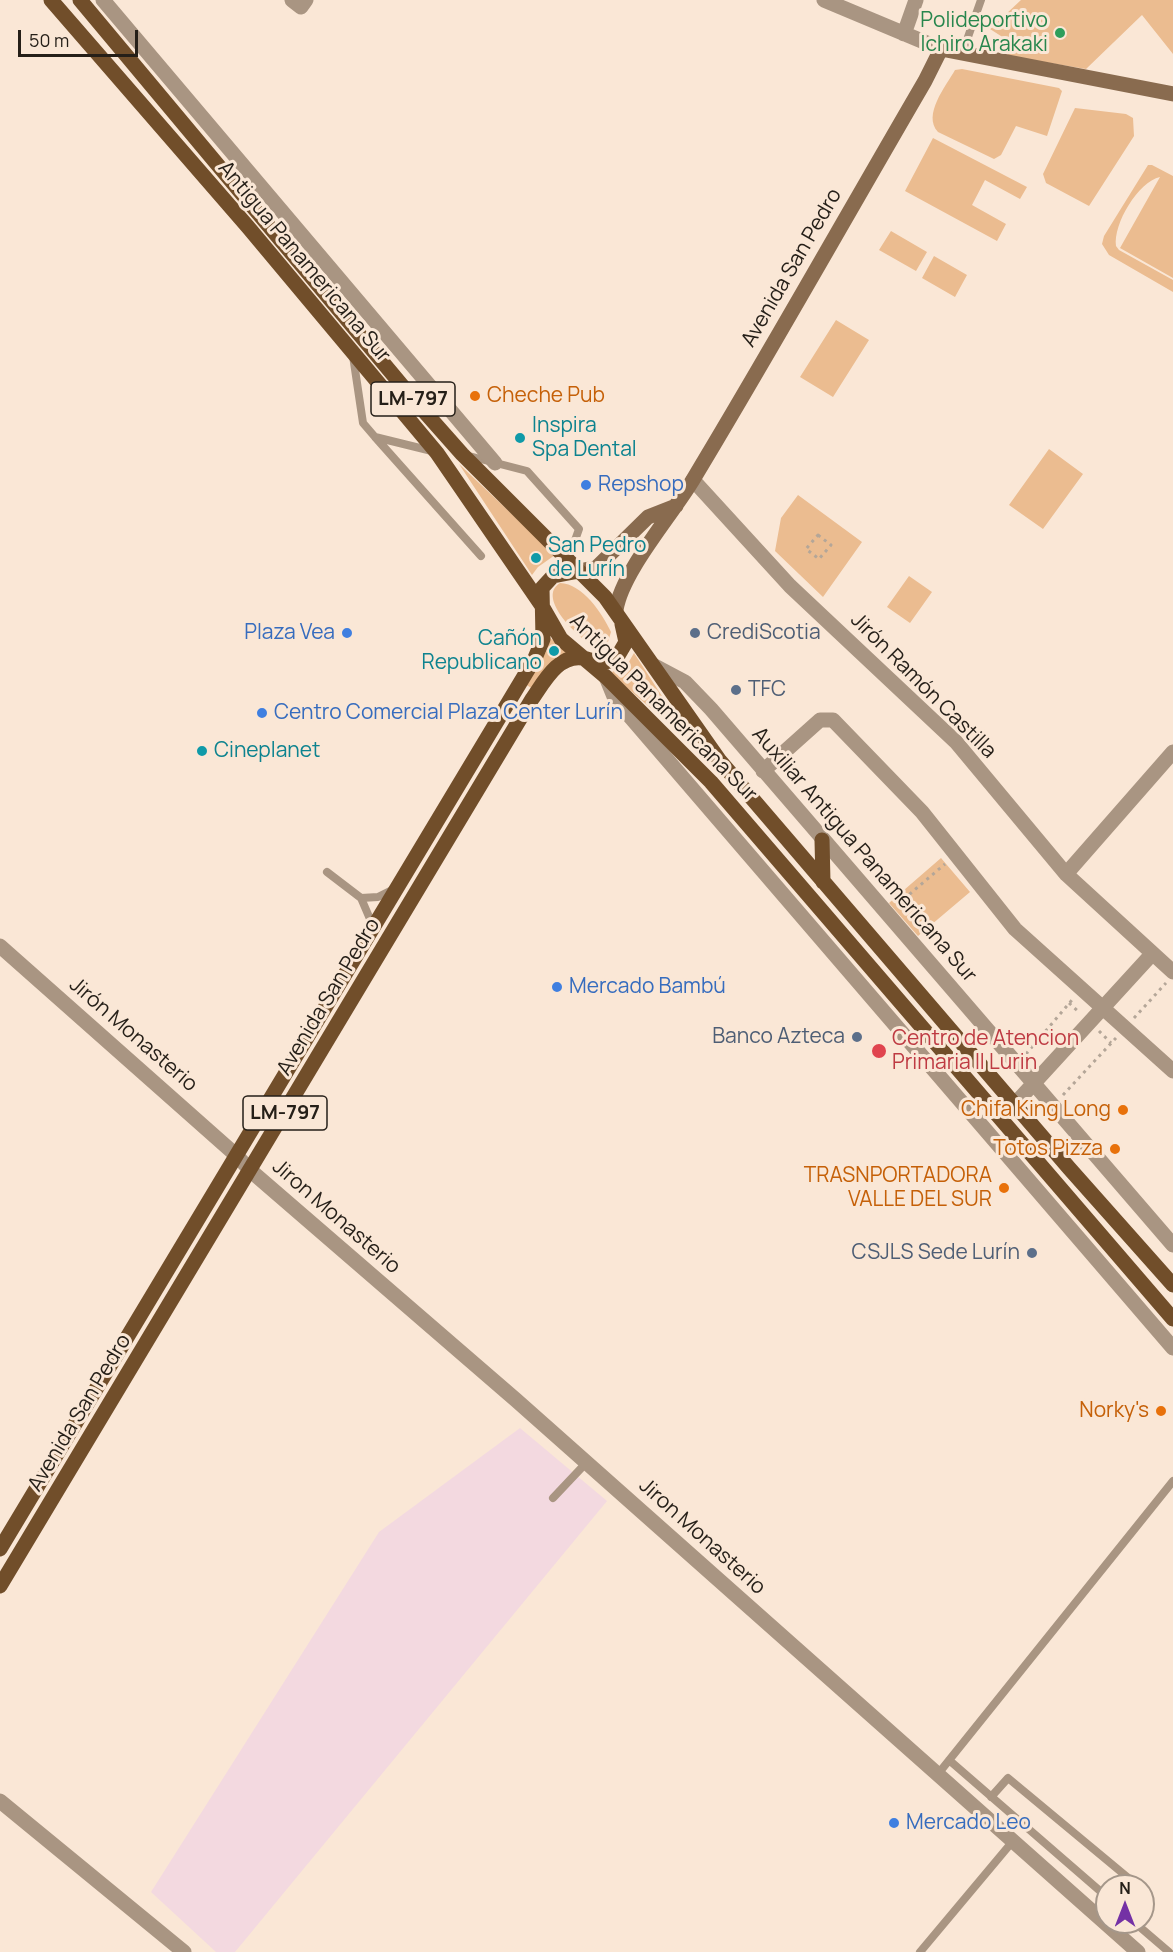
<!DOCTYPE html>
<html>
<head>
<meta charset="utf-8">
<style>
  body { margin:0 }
  #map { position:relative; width:1173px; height:1952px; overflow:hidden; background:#fae7d6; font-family:Manrope,sans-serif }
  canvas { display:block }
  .north { position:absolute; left:1095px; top:1874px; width:60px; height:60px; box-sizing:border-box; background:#fae7d6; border:2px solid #a5978a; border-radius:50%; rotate:0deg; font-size:16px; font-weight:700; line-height:24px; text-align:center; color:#251f18 }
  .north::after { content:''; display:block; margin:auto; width:21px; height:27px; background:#7431a5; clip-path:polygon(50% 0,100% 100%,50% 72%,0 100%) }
  .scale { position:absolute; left:18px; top:30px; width:120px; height:27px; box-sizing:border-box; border:3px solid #251f18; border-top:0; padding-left:8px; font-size:18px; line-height:21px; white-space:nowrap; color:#251f18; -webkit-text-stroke:4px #fae7d6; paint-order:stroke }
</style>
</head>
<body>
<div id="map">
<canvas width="1173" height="1952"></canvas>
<div class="north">N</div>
<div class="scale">50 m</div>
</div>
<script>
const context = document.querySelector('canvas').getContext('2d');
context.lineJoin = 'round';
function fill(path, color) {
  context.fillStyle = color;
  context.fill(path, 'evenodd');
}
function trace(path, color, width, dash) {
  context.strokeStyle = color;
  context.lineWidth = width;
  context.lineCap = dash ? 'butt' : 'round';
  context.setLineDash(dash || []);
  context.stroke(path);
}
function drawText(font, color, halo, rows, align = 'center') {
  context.font = font + ' Manrope,sans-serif';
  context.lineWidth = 6;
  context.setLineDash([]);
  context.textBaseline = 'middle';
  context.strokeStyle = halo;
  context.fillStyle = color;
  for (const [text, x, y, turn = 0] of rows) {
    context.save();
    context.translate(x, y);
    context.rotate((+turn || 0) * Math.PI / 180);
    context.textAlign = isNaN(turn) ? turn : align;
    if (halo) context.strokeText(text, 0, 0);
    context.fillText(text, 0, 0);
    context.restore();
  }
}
const industrial = new Path2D(`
  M 520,1428 L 607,1501 L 235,1952 L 216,1952 L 151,1892 L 379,1532 Z`);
const green = new Path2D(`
  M 1021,0 L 1173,0 L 1173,54 L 1142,15 L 1086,69 L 1008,56 L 1004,38 L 990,29 Z
  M 962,69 L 1059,88 L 1062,91 L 1047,136 L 1016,126 L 1001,155 L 994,159 L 938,132 C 922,115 946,86 955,70 Z
  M 1075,108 L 1126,114 L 1133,118 L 1134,136 L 1089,206 L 1046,183 L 1043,174 Z
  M 933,138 L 1027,187 L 1020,199 L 985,180 L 972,205 L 1006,224 L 997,241 L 905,191 Z
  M 1148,165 L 1152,165 L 1173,176 L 1173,278 L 1120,248 L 1160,177 C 1138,182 1113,224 1116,246 L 1119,250 L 1173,280 L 1173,292 L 1109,255 L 1102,244 L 1104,236 Z
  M 891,231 L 927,252 L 916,271 L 879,250 Z
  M 934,256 L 967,275 L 955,297 L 922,278 Z
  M 836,320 L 869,340 L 833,397 L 800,377 Z
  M 1049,449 L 1083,474 L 1043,529 L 1009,505 Z
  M 459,464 L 555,555 L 538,567 L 532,575 Z
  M 798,495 L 862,542 L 823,597 L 775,551 L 781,518 Z
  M 909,576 L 932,592 L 910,623 L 887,607 Z
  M 560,583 C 583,584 602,613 611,632 L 607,645 L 597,648 C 581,641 535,598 560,583 Z
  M 548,636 L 569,654 L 533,689 L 525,684 L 547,650 Z
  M 634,653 L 671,710 L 661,717 L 610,673 L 627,665 Z
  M 941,858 L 970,892 L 918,936 L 889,903 Z`);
const path = new Path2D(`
  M 818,535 L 831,545 L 819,559 L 806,549 Z
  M 898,904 L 945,864
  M 1069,1003 L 1079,1012
  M 1134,1018 L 1166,983
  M 1099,1031 L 1111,1043
  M 1026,1054 L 1072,1000
  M 1063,1095 L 1116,1038`);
const lane = new Path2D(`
  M 962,54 L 981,0
  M 353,356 L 363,423 L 375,437 L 432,451
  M 375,437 L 481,556
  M 469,456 L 527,471 L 579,529 L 568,560
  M 327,872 L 361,898 L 373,926
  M 361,898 L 378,897 L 394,889
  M 553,1498 L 587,1462
  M 949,1760 L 1107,1897
  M 938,1774 L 1173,1481
  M 991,1797 L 1008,1778 L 1138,1886
  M 1143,1890 L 1147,1894 L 1143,1899
  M 1134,1922 L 1169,1952
  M 920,1952 L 1013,1841`);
const street = new Path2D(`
  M 103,0 L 495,463
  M 292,0 L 301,7 L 306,0
  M 824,0 L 941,49
  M 904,34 L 916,0
  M 693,480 L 790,586 L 956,742 L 1066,874 L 1173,972
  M 653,665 L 685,682 L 711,709 L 1173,1245
  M 606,677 L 615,699 L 1173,1348
  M 763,771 L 820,720 L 833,720 L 922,812 L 1015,929 L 1173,1071
  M 1066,874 L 1173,752
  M 0,946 L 237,1156 L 251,1171 L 516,1400 L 1138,1952
  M 1002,1118 L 1152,954
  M 0,1801 L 184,1952`);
const secondary = new Path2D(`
  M 579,571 L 596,568 L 648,517 L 676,506
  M 616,610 C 622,571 673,514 694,478 C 773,347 848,213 925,81 L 941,49 L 1173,94`);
const primary = new Path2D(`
  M 51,0 L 248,227 L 437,453 L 542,606 L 561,639 L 606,677 L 711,782 L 1173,1319
  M 80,0 L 415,401 L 462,454 L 605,597 L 720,761 L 1069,1168 L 1173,1285
  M 822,840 L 823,882
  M 0,1549 L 535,658 L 543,639 L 542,588 L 553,576 L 579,571
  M 0,1586 L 532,699 C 544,682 558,654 583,658 C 595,661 603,665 616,659 L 626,642 L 622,624`);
const markers = [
  [1060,33,6,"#2e9e5b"],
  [475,396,6,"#e8710a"],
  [520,438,6,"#0f9aa8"],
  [586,485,6,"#3f7fe0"],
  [536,558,6,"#0f9aa8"],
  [347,633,6,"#3f7fe0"],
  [695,633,6,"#5c6f8a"],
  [554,651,6,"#0f9aa8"],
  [736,690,6,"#5c6f8a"],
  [262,713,6,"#3f7fe0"],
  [202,751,6,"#0f9aa8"],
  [557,987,6,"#3f7fe0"],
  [857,1037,6,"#5c6f8a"],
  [879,1051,8,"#e0444e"],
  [1123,1110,6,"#e8710a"],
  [1115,1149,6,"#e8710a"],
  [1004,1188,6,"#e8710a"],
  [1032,1253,6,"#5c6f8a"],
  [1161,1411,6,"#e8710a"],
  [894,1823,6,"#3f7fe0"]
];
const shields = [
  [413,399,84],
  [285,1113,84]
];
const shieldNames = [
  ["LM-797",413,399],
  ["LM-797",285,1113]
];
const leisureNames = [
  ["Polideportivo",1048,21],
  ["Ichiro Arakaki",1048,45]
];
const streetNames = [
  ["Antigua Panamericana Sur",304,262,50],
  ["Avenida San Pedro",792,268,-60],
  ["Jirón Ramón Castilla",923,686,45],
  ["Antigua Panamericana Sur",663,708,45],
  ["Auxiliar Antigua Panamericana Sur",864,855,49],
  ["Avenida San Pedro",329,997,-59],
  ["Jirón Monasterio",133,1035,41],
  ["Jiron Monasterio",336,1217,41],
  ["Avenida San Pedro",80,1413,-59],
  ["Jiron Monasterio",702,1537,42]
];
const foodNames = [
  ["Cheche Pub",487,396,"left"],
  ["Chifa King Long",1111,1110],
  ["Totos Pizza",1103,1149],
  ["TRASNPORTADORA",992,1176],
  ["VALLE DEL SUR",992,1200],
  ["Norky's",1149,1411]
];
const cultureNames = [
  ["Inspira",532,426],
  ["Spa Dental",532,450],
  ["San Pedro",548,546],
  ["de Lurín",548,570],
  ["Cañón",542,639,"right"],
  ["Republicano",542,663,"right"],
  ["Cineplanet",214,751]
];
const shopNames = [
  ["Repshop",598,485],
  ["Plaza Vea",335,633,"right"],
  ["Centro Comercial Plaza Center Lurín",274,713],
  ["Mercado Bambú",569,987],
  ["Mercado Leo",906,1823]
];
const serviceNames = [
  ["CrediScotia",707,633],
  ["TFC",748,690],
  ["Banco Azteca",845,1037,"right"],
  ["CSJLS Sede Lurín",1020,1253,"right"]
];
const healthNames = [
  ["Centro de Atencion",892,1039],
  ["Primaria II Lurin",892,1063]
];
fill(industrial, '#f3d9e0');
fill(green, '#ebbc90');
trace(path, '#b4a698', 3, [3, 4.5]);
trace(lane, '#a99582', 8);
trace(street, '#a99582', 15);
trace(secondary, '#896b4f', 15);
trace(primary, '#714e2a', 15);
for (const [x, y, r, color] of markers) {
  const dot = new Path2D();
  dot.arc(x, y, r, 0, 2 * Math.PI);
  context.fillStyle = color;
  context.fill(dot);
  trace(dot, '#fae7d6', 2);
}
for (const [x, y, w] of shields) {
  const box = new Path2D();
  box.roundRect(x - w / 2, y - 17, w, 34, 4.5);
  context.fillStyle = '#fae7d6';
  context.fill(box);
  trace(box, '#251f18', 1.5);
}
drawText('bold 20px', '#251f18', null, shieldNames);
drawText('21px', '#27864d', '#fae7d6', leisureNames, 'right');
drawText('21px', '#251f18', '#fae7d6', streetNames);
drawText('21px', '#c56008', '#fae7d6', foodNames, 'right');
drawText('21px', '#0d838f', '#fae7d6', cultureNames, 'left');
drawText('21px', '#366cbe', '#fae7d6', shopNames, 'left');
drawText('21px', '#4e5e75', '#fae7d6', serviceNames, 'left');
drawText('21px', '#be3a42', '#fae7d6', healthNames, 'left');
</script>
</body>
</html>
